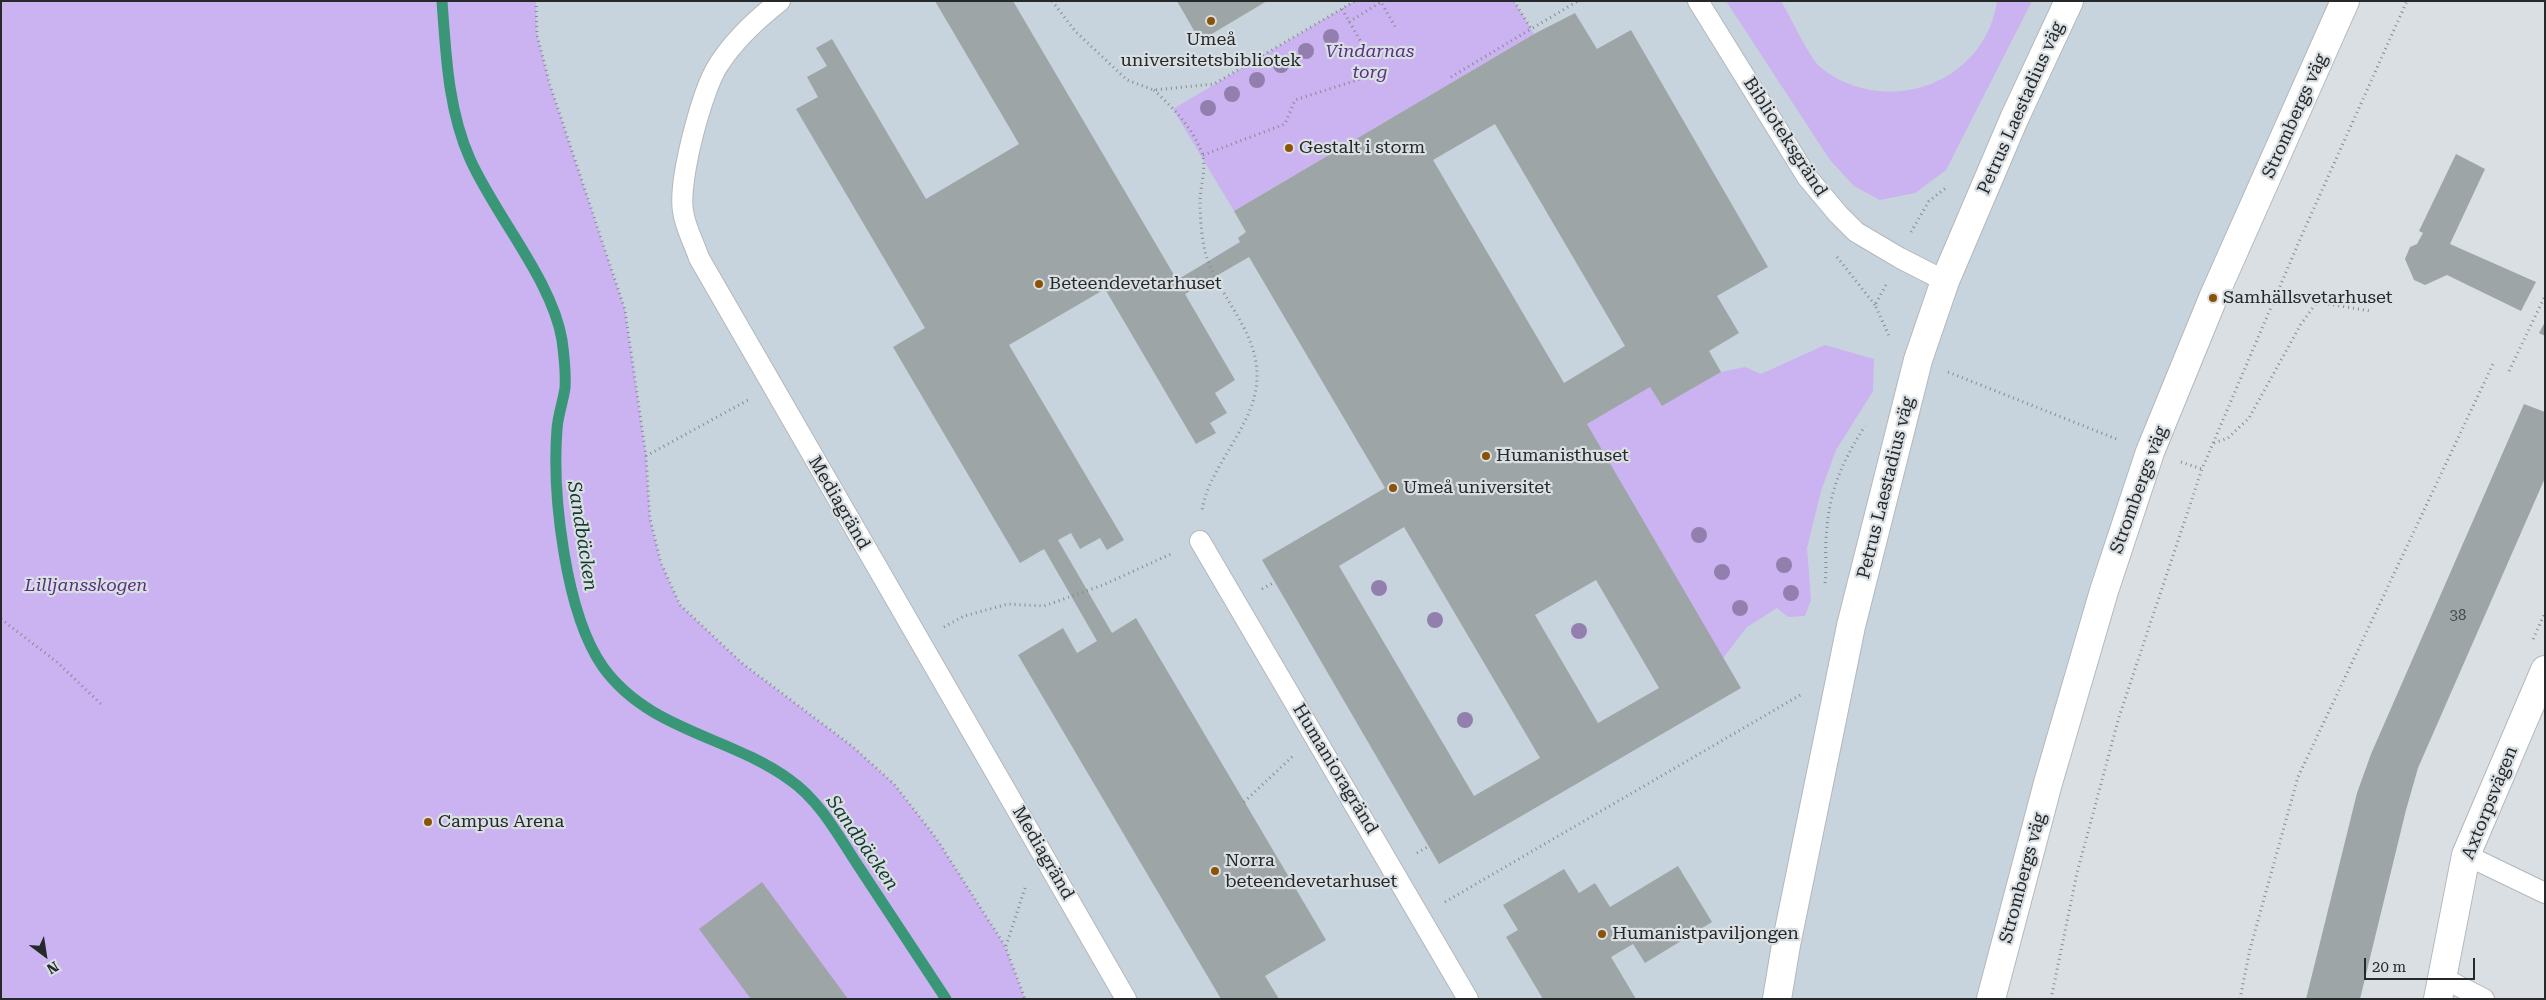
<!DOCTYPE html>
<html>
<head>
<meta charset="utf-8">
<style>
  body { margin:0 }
  #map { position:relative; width:2546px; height:1000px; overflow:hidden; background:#d9dfe3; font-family:"Roboto Serif",serif }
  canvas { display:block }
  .frame { position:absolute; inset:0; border:2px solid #26292a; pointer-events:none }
  .north { position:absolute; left:20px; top:930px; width:50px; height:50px; -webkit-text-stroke:4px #d9dfe3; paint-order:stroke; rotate:149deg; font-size:14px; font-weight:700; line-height:20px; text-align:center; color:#26292a }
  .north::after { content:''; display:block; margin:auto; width:18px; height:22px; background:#26292a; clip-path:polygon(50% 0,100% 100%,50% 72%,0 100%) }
  .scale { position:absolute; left:2364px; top:958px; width:111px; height:22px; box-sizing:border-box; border:2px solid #26292a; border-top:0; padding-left:6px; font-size:15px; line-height:18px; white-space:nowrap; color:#26292a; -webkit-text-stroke:4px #d9dfe3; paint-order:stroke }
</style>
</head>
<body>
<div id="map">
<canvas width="2546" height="1000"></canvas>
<div class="frame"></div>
<div class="north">N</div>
<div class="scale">20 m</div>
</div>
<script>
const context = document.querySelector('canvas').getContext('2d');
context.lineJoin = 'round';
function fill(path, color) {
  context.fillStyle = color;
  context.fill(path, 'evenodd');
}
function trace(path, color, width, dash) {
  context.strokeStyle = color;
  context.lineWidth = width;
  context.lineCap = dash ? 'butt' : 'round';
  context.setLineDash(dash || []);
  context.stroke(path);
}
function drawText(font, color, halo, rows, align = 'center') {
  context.font = font + ' "Roboto Serif",serif';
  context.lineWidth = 4.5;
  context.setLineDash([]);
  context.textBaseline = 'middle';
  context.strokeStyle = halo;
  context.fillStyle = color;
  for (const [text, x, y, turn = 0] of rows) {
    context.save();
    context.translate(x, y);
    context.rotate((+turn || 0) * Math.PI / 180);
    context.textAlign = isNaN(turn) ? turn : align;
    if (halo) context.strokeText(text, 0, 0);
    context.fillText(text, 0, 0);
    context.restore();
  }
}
const built = new Path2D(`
  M 536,1 L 2345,1 L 2150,452 L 1991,999 L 1025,999 L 1005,946 L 936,838 L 894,784 L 852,746 L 743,664 L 680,605 L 661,563 L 650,519 L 646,456 L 625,310 L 550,85 L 537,35 Z`);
const green = new Path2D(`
  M 1,1 L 536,1 L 537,35 L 550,85 L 625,310 L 646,456 L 650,519 L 661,563 L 680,605 L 743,664 L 852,746 L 894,784 L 936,838 L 1005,946 L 1025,999 L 1,999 Z
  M 1355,1 L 1514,1 L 1534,34 L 1234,211 L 1173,109 Z
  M 1726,1 L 1781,1 C 1790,16 1809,57 1820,67 C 1884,119 1985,85 1997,1 L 2032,1 L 1946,170 L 1915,193 L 1880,200 L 1854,186 L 1830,160 Z
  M 1825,345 L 1874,359 L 1873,391 L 1836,450 L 1821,491 L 1807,548 L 1811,600 L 1805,616 L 1788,617 L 1777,608 L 1747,627 L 1723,658 L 1587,424 L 1650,387 L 1662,406 L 1721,372 L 1745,367 L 1761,374 Z`);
const stream = new Path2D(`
  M 442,1 C 446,55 448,110 470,159 C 496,217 552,280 562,340 C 564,355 566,374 565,388 C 563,402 558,415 557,429 C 552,494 565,613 603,667 C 649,731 730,736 790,780 C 819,800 838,835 857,864 C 887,909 916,954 946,999`);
const building = new Path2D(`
  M 935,1 L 1013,1 L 1177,280 L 1240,242 L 1238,238 L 1246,232 L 1234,211 L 1534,34 L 1575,13 L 1597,49 L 1631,30 L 1768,267 L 1717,296 L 1739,333 L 1709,351 L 1721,372 L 1662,406 L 1650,387 L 1587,424 L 1741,688 L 1439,864 L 1262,560 L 1385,488 L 1249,257 L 1185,294 L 1235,380 L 1215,393 L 1227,413 L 1210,423 L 1216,433 L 1196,444 L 1105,289 L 1009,345 L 1124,540 L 1107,550 L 1100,538 L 1080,549 L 1071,533 L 1058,540 L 1112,633 L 1136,618 L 1326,940 L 1265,976 L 1279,999 L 1221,999 L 1018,655 L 1063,628 L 1077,653 L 1097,641 L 1044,549 L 1020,563 L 893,347 L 925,328 L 796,109 L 818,97 L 807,77 L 827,66 L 816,48 L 832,39 L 926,199 L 1019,144 ZM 1495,124 L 1625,346 L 1564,383 L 1433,160 ZM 1404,527 L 1540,758 L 1474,796 L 1339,566 ZM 1596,580 L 1659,688 L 1598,723 L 1535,615 Z
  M 1177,1 L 1267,1 L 1200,41 Z
  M 2456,154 L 2485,169 L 2450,244 L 2536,282 L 2521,311 L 2447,275 L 2425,285 L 2414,280 L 2405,259 L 2410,247 L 2417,244 L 2423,233 L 2419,231 Z
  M 2545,322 L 2545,336 L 2539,333 Z
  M 2524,404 L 2545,412 L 2545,478 L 2418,768 L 2406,810 L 2360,999 L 2306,999 L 2357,793 L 2371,754 Z
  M 1678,866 L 1712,922 L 1645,963 L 1633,944 L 1611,957 L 1636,999 L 1543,999 L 1506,937 L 1518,930 L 1503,905 L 1564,869 L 1579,893 L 1595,883 L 1610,907 Z
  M 762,882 L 848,999 L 751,999 L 699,929 Z`);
const path = new Path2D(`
  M 536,1 L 537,35 L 550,85 L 625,310 L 646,456 L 650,519 L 661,563 L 680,605 L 743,664 L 852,746 L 894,784 L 936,838 L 1005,946 L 1025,999
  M 1052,1 L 1075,31 L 1127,80 L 1154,90 L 1214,84 L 1355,1
  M 1514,1 L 1531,29 L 1578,1
  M 1342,9 L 1365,49
  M 1349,22 L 1381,2 L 1397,30
  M 1451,77 L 1531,29
  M 1154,90 C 1173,108 1193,128 1202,153 C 1207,167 1200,187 1200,202 C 1200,216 1202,245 1207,258 C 1224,307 1269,341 1254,398 C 1244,436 1205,476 1202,512
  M 1203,155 L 1285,124 L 1295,100 L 1379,73
  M 1911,232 L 1929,201 L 1947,187
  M 1837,257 L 1875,305
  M 1886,285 L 1875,305 L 1890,338
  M 2509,371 L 2545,296
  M 1948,372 L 2119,440
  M 2214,443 L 2228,438 L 2249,418 L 2301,324 L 2317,302 L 2370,311
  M 646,456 L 748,400
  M 2181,462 L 2202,469
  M 1825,583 C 1827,569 1825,555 1826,541 C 1828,494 1840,465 1865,426
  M 1262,589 L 1275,582
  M 1,619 L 57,662 L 103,706
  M 944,627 L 964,616 L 1008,604 L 1044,606 L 1103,585 L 1173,553
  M 2533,639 L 2545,613
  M 1244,802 L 1293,756
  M 1417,853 L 1429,846
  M 1445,902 L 1802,694
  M 1006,946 L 1026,885
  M 2051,999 L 2077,873 L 2119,717 L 2202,469 L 2301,237 L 2407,1
  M 2240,999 L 2250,949 L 2298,777 L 2493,364`);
const lane = new Path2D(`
  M 780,1 C 757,19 735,39 719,64 C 702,89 678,181 683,211 C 685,227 694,243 699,258 L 1126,999
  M 1698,1 L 1807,177 L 1838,214 L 1856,232 L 1900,258 L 1945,281
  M 1200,541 L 1468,999
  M 2466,855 L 2545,893
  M 2443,978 L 2484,999`);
const street = new Path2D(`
  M 1777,999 L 1786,945 L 1851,626 L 1918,360 L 1945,281 L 2014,119 L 2069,1
  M 2438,999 L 2466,855 L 2545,670`);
const secondary = new Path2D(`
  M 1991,999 L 2048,783 L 2104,591 L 2150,452 L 2213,298 L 2345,1`);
const trees = [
  [1331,37],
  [1306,51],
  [1281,65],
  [1257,80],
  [1232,94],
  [1208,108],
  [1699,535],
  [1784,565],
  [1722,572],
  [1379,588],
  [1791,593],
  [1740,608],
  [1435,620],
  [1579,631],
  [1465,720]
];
const markers = [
  [1211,21,5,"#8a5305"],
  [1289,148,5,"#8a5305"],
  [1039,284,5,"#8a5305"],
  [2213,298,5,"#8a5305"],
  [1486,456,5,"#8a5305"],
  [1393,488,5,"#8a5305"],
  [428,822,5,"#8a5305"],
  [1215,871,5,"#8a5305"],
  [1602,934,5,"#8a5305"]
];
const numberNames = [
  ["38",2458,616]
];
const poiNames = [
  ["Umeå",1211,40,"center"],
  ["universitetsbibliotek",1211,61,"center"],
  ["Gestalt i storm",1299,148],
  ["Beteendevetarhuset",1049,284],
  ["Samhällsvetarhuset",2223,298],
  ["Humanisthuset",1496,456],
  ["Umeå universitet",1403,488],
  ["Campus Arena",438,822],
  ["Norra",1225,861],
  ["beteendevetarhuset",1225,882],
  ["Humanistpaviljongen",1612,934]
];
const parkNames = [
  ["Vindarnas",1370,52],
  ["torg",1370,73],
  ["Lilljansskogen",86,586]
];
const streetNames = [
  ["Petrus Laestadius väg",2021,108,-66],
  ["Strombergs väg",2295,116,-66],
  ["Biblioteksgränd",1785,137,57],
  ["Petrus Laestadius väg",1886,488,-76],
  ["Strombergs väg",2139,490,-70],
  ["Mediagränd",839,503,60],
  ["Humanioragränd",1335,769,59],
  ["Axtorpsvägen",2490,803,-68],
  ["Mediagränd",1043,853,60],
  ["Strombergs väg",2023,878,-75]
];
const waterNames = [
  ["Sandbäcken",582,536,81],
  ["Sandbäcken",862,843,55]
];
fill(built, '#c7d4dd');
fill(green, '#cbb2f0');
trace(stream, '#399777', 11);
fill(building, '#9ea5a6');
trace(lane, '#b3b8bc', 22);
trace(street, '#b3b8bc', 30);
trace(secondary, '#b3b8bc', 30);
trace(path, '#868b8d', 3, [1, 4]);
trace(lane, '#fff', 20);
trace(street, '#fff', 28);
trace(secondary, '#fff', 28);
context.fillStyle = '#927fae';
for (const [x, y] of trees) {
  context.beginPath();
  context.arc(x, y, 8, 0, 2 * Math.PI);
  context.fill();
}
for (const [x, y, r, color] of markers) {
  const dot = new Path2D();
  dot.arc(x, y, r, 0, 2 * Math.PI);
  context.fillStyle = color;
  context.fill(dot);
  trace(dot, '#d9dfe3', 2);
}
drawText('15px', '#444849', null, numberNames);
drawText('18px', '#26292a', '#d9dfe3', poiNames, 'left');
drawText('italic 18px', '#583182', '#d9dfe3', parkNames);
drawText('18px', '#26292a', '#d9dfe3', streetNames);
drawText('italic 19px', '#113a2c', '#d9dfe3', waterNames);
</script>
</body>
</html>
